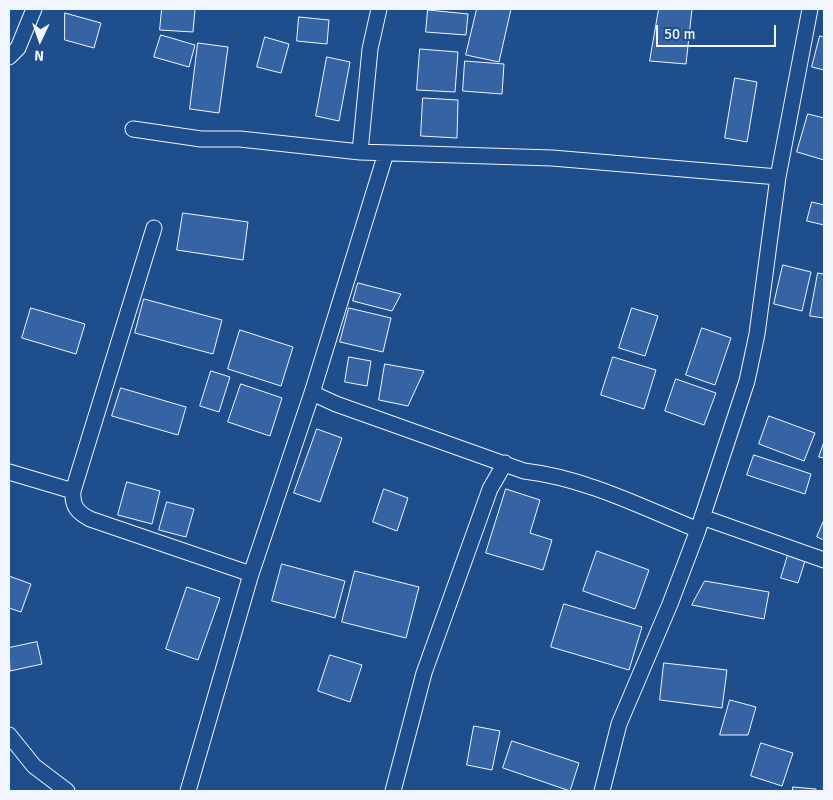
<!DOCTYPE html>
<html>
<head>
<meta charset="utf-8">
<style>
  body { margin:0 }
  #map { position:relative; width:833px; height:800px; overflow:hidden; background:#1f4e8c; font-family:Signika,sans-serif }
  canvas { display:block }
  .frame { position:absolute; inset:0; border:10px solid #f2f6ff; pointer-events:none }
  .north { position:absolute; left:15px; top:15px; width:50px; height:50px; -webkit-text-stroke:4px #1f4e8c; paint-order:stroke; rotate:183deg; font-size:14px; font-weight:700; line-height:20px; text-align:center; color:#f2f6ff }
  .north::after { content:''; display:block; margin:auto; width:18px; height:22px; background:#f2f6ff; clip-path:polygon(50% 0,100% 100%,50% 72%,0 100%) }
  .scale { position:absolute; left:656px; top:25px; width:120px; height:22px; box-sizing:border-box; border:2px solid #f2f6ff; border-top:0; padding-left:6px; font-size:15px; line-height:18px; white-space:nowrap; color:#f2f6ff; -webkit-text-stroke:4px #1f4e8c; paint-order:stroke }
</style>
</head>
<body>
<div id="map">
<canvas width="833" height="800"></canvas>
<div class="frame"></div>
<div class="north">N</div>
<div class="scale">50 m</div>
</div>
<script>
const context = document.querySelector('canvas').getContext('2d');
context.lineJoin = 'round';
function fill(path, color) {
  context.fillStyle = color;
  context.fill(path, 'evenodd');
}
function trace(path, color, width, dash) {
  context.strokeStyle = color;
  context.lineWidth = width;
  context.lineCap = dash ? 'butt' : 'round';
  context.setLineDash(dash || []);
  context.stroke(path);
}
const building = new Path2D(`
  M 162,9 L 195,9 L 193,32 L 160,30 Z
  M 477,9 L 511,9 L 499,62 L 466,55 Z
  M 659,9 L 692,9 L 686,64 L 650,61 Z
  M 428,10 L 468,14 L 466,35 L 426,32 Z
  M 65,13 L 101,23 L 94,48 L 65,40 Z
  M 299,17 L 329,20 L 327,44 L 297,41 Z
  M 161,35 L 195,45 L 189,67 L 154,57 Z
  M 820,36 L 824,37 L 824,70 L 812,67 Z
  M 265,37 L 289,44 L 281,73 L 257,67 Z
  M 198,43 L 228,47 L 219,113 L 190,109 Z
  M 420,49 L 458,52 L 455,92 L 417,90 Z
  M 327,57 L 350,62 L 339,121 L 316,116 Z
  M 465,61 L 504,64 L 502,94 L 463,91 Z
  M 735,78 L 757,82 L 747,142 L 725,138 Z
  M 423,98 L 458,100 L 457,138 L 421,136 Z
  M 808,114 L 824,118 L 824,160 L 797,152 Z
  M 812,202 L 824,205 L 824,225 L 807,221 Z
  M 183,213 L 248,222 L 243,260 L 177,250 Z
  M 783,265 L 811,272 L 802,311 L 774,304 Z
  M 818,273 L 824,274 L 824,318 L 810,316 Z
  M 358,283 L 401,294 L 392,311 L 353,301 Z
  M 144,299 L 222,320 L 213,354 L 135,333 Z
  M 31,308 L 85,324 L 76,354 L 22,338 Z
  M 349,308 L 391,318 L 383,352 L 340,342 Z
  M 632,308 L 658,316 L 645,356 L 619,348 Z
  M 702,328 L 731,338 L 715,385 L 686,375 Z
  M 240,330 L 293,347 L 281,386 L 228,369 Z
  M 349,357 L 371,361 L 367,386 L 345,382 Z
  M 613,357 L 656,370 L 644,409 L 601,395 Z
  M 385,364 L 424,371 L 408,406 L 379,400 Z
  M 211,371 L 230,377 L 219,412 L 200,406 Z
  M 676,379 L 716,393 L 704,425 L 665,411 Z
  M 241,384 L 282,398 L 270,436 L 228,422 Z
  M 121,388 L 186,407 L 178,435 L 112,416 Z
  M 769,416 L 815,433 L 804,461 L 759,444 Z
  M 317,429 L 342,438 L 320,502 L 294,493 Z
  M 824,442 L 824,458 L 819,457 Z
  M 754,455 L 811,474 L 805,494 L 747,475 Z
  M 127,482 L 160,491 L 152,524 L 118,515 Z
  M 384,489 L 408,498 L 397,531 L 373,522 Z
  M 506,489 L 540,500 L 530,533 L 552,540 L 543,570 L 486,553 Z
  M 167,502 L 194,509 L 186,537 L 159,530 Z
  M 824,520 L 824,540 L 817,537 Z
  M 597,551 L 649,570 L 635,609 L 583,591 Z
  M 788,555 L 805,561 L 798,583 L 781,578 Z
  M 282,564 L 345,581 L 335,618 L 272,601 Z
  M 355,571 L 419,587 L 406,638 L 342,622 Z
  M 9,576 L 31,584 L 21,612 L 9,608 Z
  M 705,581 L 769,592 L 764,619 L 692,605 Z
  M 187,587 L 220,598 L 198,660 L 166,649 Z
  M 564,604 L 642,627 L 629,670 L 551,647 Z
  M 37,642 L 42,664 L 10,671 L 9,648 Z
  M 330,655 L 362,665 L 350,702 L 318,691 Z
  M 664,663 L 727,670 L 722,708 L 660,700 Z
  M 730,700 L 756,707 L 748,735 L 720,735 Z
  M 474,726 L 500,731 L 492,770 L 467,765 Z
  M 512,741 L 579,763 L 570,791 L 503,768 Z
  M 761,743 L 793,753 L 782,786 L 751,776 Z
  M 793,787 L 816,789 L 816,791 L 793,791 Z`);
const street = new Path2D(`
  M 9,57 L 18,48 L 34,9
  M 133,129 L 201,139 L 240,139 L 360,152 L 552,158 L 778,177
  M 360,152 L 370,49 L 379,9
  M 154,228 L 73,491 C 72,506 77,512 90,519 L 251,574
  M 312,393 L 336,404 L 524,471 C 585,478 642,507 698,530
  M 9,472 L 73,491
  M 702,517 L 824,560
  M 9,735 L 34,766 L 67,791
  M 188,791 L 251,574 L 312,393 L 386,153
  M 393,791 L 424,673 L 490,489 L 505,463
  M 602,791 L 619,724 L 670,604 L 698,530 L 747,381 L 757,334 L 778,177 L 810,9`);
fill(building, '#3563a3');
trace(building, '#f2f6ff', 1);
trace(street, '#f2f6ff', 17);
trace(street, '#1f4e8c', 15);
</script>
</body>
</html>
